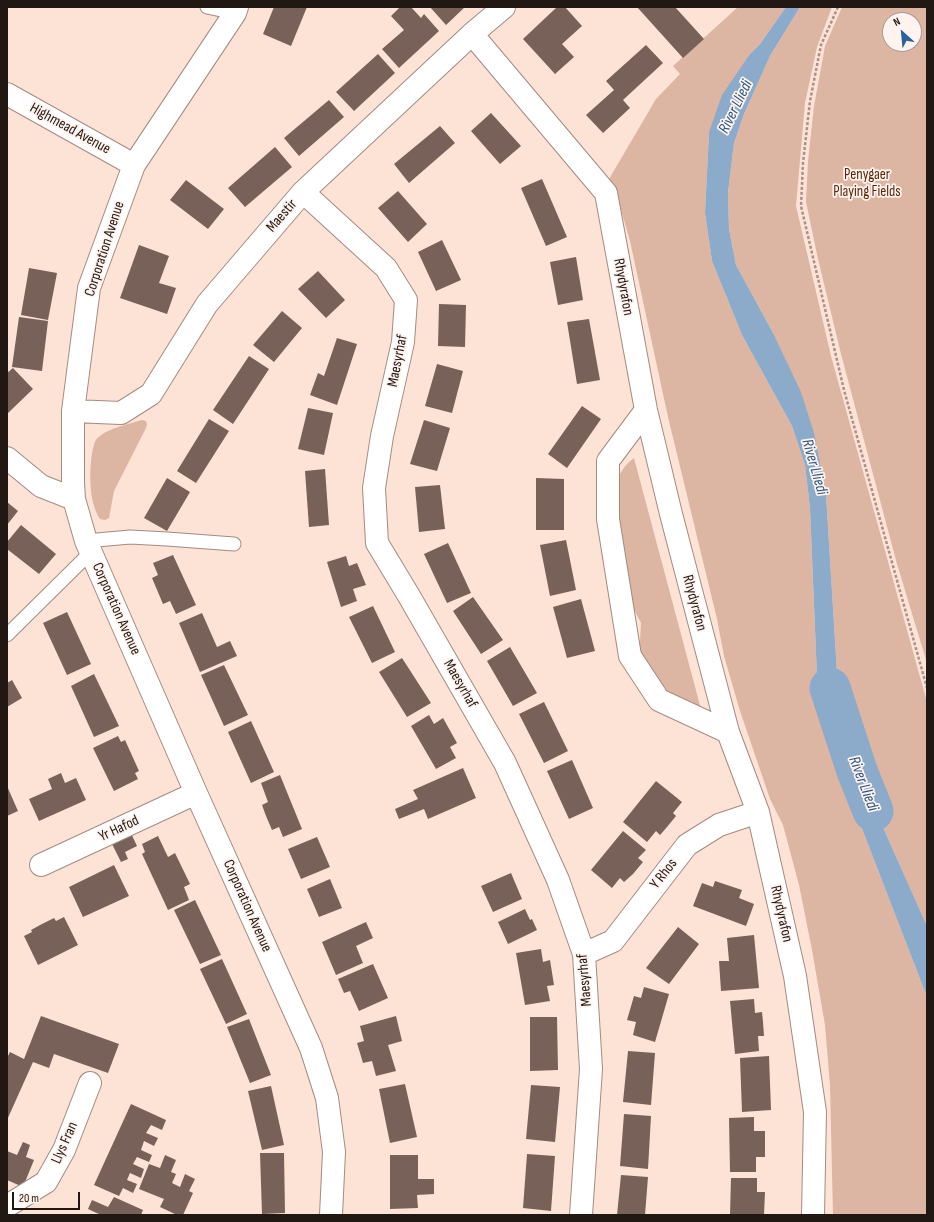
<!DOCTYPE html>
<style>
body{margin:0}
#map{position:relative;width:934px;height:1222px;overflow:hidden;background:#fde2d6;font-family:"Sofia Sans Condensed",sans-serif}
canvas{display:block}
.frame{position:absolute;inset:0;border:8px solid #211814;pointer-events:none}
.north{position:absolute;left:882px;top:12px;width:40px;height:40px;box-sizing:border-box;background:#fef3ee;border:1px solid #a69b97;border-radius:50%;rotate:333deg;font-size:11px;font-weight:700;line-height:16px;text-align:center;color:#211814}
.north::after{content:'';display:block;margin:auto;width:14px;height:18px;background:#27629a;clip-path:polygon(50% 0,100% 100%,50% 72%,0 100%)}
.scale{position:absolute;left:12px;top:1192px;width:68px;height:18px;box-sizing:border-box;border:2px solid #211814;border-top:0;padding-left:5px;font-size:12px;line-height:14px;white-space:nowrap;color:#211814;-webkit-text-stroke:3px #fef3ee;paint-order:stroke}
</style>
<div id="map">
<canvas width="934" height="1222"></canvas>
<div class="frame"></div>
<div class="north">N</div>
<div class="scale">20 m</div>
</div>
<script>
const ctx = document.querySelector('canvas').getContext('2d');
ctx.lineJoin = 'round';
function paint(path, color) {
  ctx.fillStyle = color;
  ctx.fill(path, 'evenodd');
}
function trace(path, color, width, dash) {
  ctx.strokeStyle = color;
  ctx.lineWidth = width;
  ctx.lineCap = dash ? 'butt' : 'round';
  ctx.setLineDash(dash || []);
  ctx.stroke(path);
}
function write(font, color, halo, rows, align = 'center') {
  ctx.font = font + ' "Sofia Sans Condensed",sans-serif';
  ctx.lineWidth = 3.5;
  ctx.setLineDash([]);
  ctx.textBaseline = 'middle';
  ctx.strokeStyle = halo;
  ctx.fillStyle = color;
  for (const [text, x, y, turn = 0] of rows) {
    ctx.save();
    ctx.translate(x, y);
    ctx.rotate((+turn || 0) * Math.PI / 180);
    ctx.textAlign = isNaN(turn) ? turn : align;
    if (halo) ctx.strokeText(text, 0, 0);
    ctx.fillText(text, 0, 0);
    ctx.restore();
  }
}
paint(new Path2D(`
 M738,7H786L760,44L750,54L709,132L705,213L712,261L742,335L792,426L805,465L810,508L818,701L827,738L927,997V1215H833L830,1085L825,1025L812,950L799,885L783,825L770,799L740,711L724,656L717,619L668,417L630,241L618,199L609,179L656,99L680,74L673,66Z
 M800,7H832L817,47L805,103L796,206L831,356L927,702V926L848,749L838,689L826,494L772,331L736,265L729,229L728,193L734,143L744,114L770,56Z
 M842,7H927V663L897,564L841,354L818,259L806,202L808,161L814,106L825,46ZM890,20H914V44H890Z
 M142,420L146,421L147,425L145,430L114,491L109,518L105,520L100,519C88,501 89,468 93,448C94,446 94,442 96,440C104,429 129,424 142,420Z
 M634,458L702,713L676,704L638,654L640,641L641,623L630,602L614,487C619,475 623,466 634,458Z`), '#ddb5a3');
paint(new Path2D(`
 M786,7H800L770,56L744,114L734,143L728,193L729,229L736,265L772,331L801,392L814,433L826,494L838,689L848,749L927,926V997L827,738L818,701L810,508L805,465L792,426L742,335L712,261L705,213L709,132L722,95L750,54L760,44Z`), '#8cabca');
trace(new Path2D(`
 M830,688L857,771L873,811`), '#8cabca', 41);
paint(new Path2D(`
 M274,7H307L291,46L263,34Z
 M400,7H411L421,18L424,14L439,31L399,68L382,49L404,30L391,16Z
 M430,7H465L446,25Z
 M557,7H565L582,26L562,44L574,57L555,74L523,39Z
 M637,7H675L704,39L683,58Z
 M646,45L663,63L623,100L630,108L603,133L586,115L614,90L606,81Z
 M378,54L395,73L354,111L336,92Z
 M329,100L344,117L299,156L284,138Z
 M491,113L521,146L500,164L471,131Z
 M440,126L455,143L409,183L394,164Z
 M275,147L292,167L245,207L228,188Z
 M542,179L567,237L546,246L521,188Z
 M186,180L224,209L208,229L170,200Z
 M398,191L427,224L408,242L378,208Z
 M442,240L461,280L436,291L418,252Z
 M139,245L169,256L159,283L176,288L167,314L120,298Z
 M576,257L583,300L558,305L550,262Z
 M29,268L57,273L48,320L21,315Z
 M318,271L345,300L326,318L298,289Z
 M439,304L466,305L465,347L438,346Z
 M282,311L302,328L274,362L253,345Z
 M19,317L48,321L42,371L12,367Z
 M589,319L600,380L577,384L567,322Z
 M337,338L357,344L337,405L310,395L318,373L324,376Z
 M249,356L269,369L233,424L213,410Z
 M437,364L463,371L452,413L425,406Z
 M13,368L33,389L7,414V373Z
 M582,406L601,419L567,468L548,454Z
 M308,408L333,413L324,455L298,449Z
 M209,419L229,431L196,483L177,471Z
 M424,420L450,428L437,471L410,464Z
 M325,469L329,525L309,527L305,471Z
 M167,478L190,492L167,531L144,518Z
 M536,478L564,479V530H536Z
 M440,485L445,529L419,532L415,487Z
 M7,502L18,511L7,525Z
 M21,525L56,554L39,574L7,549V542Z
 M566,540L576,590L550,596L540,545Z
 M448,543L471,593L447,603L424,554Z
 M173,555L196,605L176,614L170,601L163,604L152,578L158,575L153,563Z
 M346,556L349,566L357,563L366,585L353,589L357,601L341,607L327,562Z
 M473,597L503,640L481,654L453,611Z
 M581,599L595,651L567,658L553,607Z
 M373,606L395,652L372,663L349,617Z
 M67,612L91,664L67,675L43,623Z
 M202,613L217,647L230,641L237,656L200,672L179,623Z
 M510,647L537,693L513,706L487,661Z
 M402,658L431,703L407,717L379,672Z
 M224,665L248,715L224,726L201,675Z
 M94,674L119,726L94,737L71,686Z
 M12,680L22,698L7,707V683Z
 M544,702L568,751L544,763L519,714Z
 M429,715L434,724L443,718L457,743L450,747L456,758L436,769L411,726Z
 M251,721L274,772L251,783L228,732Z
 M118,736L121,742L125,740L139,771L135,773L138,779L114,791L93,748Z
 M572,760L593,808L569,819L547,771Z
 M463,768L476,798L428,819L424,809L399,819L395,809L418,799L413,790Z
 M61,773L65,783L76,778L86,800L39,821L29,799L52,789L48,779Z
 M280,775L302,829L283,837L279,827L272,830L266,816L262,805L268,802L261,783Z
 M656,781L682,802L673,813L676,816L667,827L660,835L656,831L647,842L623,822Z
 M7,786L18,811L7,816Z
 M129,829L137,846L125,852L128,859L121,862L109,838Z
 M623,831L646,850L638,858L643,862L633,874L624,882L620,878L612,888L591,870Z
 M158,836L168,857L175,853L190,884L184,887L189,900L168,910L142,854L145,852L142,844Z
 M317,837L330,867L301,879L288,849Z
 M114,865L129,896L83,917L69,887Z
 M511,873L522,899L493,912L481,886Z
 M330,879L342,908L319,917L307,889Z
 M715,881L742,890L739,898L754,904L746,926L693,906L702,883L713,887Z
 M195,900L221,955L200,964L174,910Z
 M525,909L530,920L532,919L537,930L508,944L498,922Z
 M64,917L78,945L38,965L24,936L32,932L31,930L42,924L54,918L56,921Z
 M366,922L373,938L356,946L363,963L336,975L322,942Z
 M678,927L699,944L669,984L646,968Z
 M754,935L759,988L721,991L719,961H729L727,938Z
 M541,949L543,962L550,960L554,985L547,986L550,1001L525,1005L516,953Z
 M222,959L247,1014L226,1024L200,969Z
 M373,964L388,998L359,1011L350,991L344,993L338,979Z
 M644,987L669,994L655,1042L633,1035L636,1022L627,1020L634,996L641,998Z
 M754,999L755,1013L762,1012L763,1022L764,1036H758L759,1051L735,1054L730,1001Z
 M41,1016L119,1044L108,1073L54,1054L49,1068L33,1062L7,1120V1058L10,1052L24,1059Z
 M396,1016L402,1041L388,1045L396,1071L376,1076L372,1061L363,1063L357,1043L364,1041L360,1026Z
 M530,1017H557L558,1070L530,1071Z
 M249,1019L271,1075L250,1083L227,1027Z
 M628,1051L655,1053L651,1105L623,1102Z
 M769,1056L771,1110L742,1112L740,1058Z
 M405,1084L417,1137L390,1143L379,1089Z
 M531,1085L560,1087L555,1142L526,1139Z
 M271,1086L284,1145L262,1150L248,1091Z
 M131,1104L166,1120L162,1130L151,1125L146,1133L158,1138L154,1146L144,1141L141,1150L152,1155L149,1162L137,1157L133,1164L144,1169L141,1178L130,1173L127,1180L137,1184L133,1193L123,1188L119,1196L94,1185Z
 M624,1114L651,1116L648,1169L620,1166Z
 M754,1117V1131H765V1157H756V1172H730L729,1118Z
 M23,1142L30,1145L26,1157L34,1160L23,1187L7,1180V1151L17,1155Z
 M260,1153H284L285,1213L262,1214Z
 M527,1154L555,1156L551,1211L523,1208Z
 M165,1155L176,1160L171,1172L176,1174L172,1183L180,1187L185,1174L195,1179L189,1191L193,1193L183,1215H177L160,1207L164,1199L139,1189L149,1164L160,1168Z
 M390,1155H418V1179H434V1194L417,1195L418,1208L390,1209Z
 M621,1175L648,1177L645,1215H617Z
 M731,1178H757V1192H765L764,1215H730Z
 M114,1197L143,1210L141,1215H101L88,1209L92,1200L108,1207Z`), '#786158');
const lane = new Path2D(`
 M207,7L235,13
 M86,541L130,537L167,539L234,544
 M7,635L91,552`);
const street = new Path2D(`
 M237,7L235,13L134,165L89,288L73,411V483L74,499L86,541L196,793L311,1048L327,1098L334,1152L331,1215
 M472,34L606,193L646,410L671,514L728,732L758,812L795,976L815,1112L813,1215
 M7,94L134,165
 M303,192L386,268L406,300L403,342L382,436L374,488L377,543L409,596L505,763L558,880L584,954L591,1069L581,1215
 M646,410L608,461V519L630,656L659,700L728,732
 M73,411L121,413L151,394L207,304L303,192L472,34L504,7
 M7,458L41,486L74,499
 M41,865L196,793
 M584,954L613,941L687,845L719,825L758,812
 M7,1206L46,1182L64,1150L90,1083`);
trace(lane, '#a38b80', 15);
trace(street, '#a38b80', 24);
trace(new Path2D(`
 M838,7L821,45L810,101L803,163L801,206L844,390L927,688`), '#a6928a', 2.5, [3, 2]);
trace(lane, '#fff', 13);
trace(street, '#fff', 22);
write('15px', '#211814', '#fef3ee', [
 ["Highmead Avenue",70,129,29],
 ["Maestir",282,216,-49],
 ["Corporation Avenue",105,249,-72],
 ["Rhydyrafon",623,287,80],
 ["Maesyrhaf",398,361,-79],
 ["Rhydyrafon",694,603,75],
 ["Corporation Avenue",116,609,66],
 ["Maesyrhaf",460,684,60],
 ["Yr Hafod",119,829,-25],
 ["Y Rhos",664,874,-52],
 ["Corporation Avenue",247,906,66],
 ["Rhydyrafon",781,914,77],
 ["Maesyrhaf",585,980,-95],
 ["Llys Fran",65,1143,-66]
]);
write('15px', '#5b260a', '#fef3ee', [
 ["Penygaer",867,175],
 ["Playing Fields",867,192]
]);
write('italic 16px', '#2a5782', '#fef3ee', [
 ["River Lliedi",736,107,-64],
 ["River Lliedi",814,467,74],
 ["River Lliedi",863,784,69]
]);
</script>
